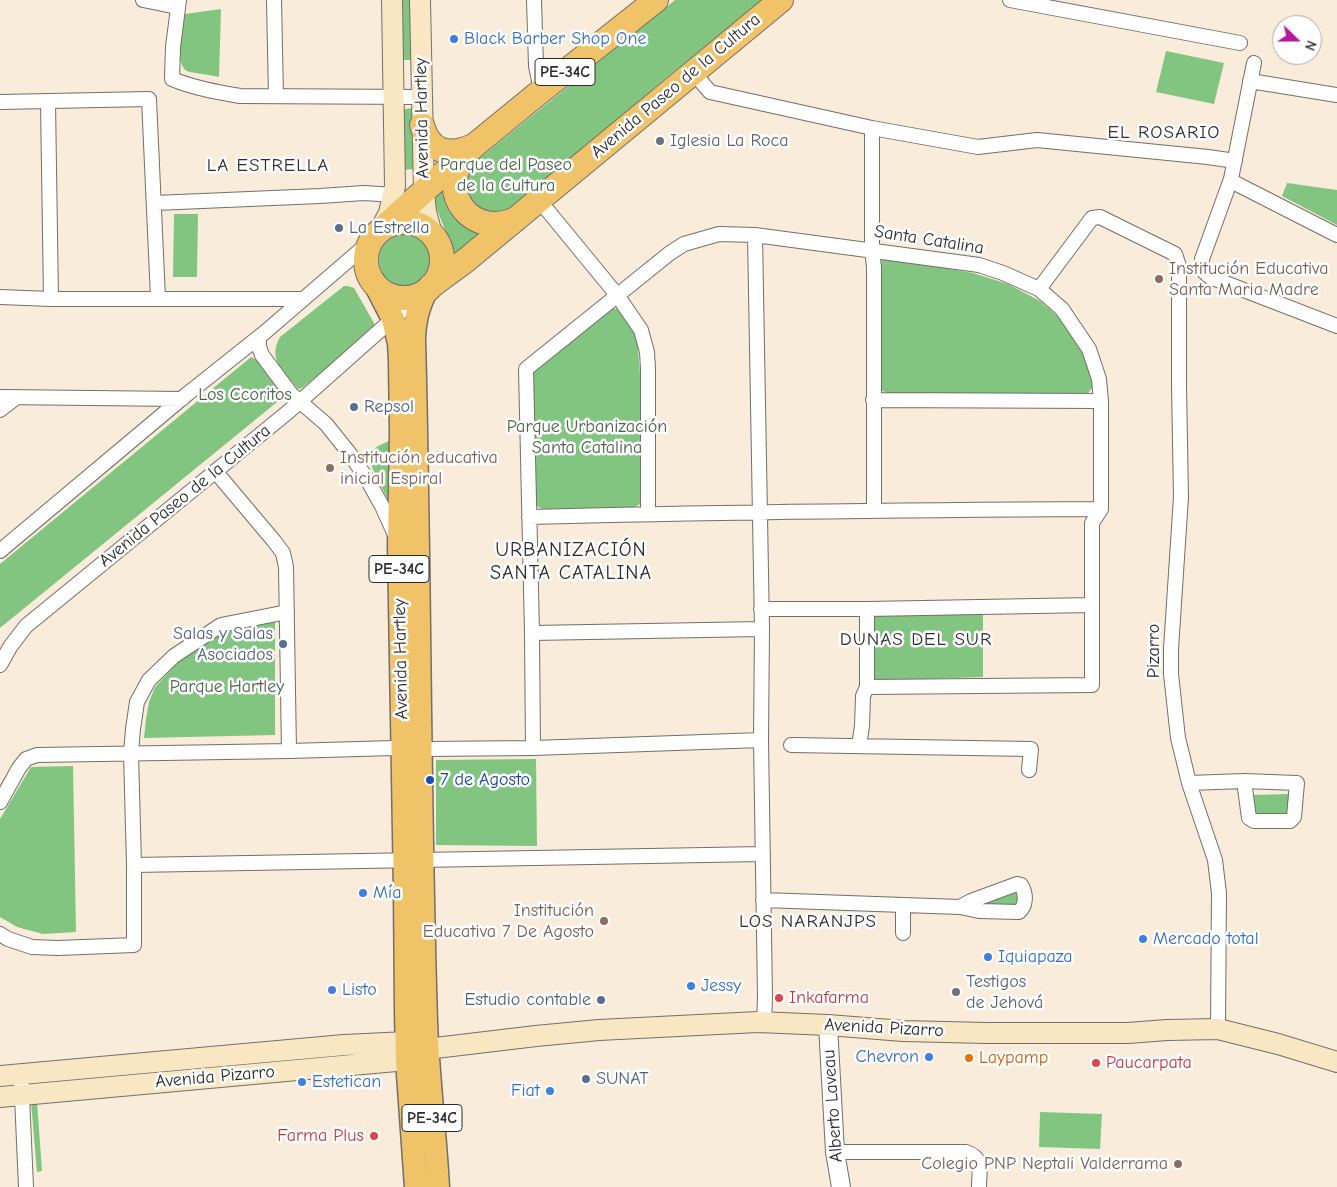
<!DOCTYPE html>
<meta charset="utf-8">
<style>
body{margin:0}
#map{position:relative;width:1337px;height:1187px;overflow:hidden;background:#f9ecdb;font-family:"Comic Neue",sans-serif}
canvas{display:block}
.north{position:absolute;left:1272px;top:15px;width:50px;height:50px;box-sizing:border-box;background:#fff;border:1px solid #aaa;border-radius:50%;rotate:112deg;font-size:14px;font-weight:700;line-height:20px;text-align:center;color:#2b2b2b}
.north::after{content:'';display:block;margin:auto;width:18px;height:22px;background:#b5179e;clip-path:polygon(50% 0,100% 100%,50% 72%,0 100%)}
</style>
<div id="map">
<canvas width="1337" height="1187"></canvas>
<div class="north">N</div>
</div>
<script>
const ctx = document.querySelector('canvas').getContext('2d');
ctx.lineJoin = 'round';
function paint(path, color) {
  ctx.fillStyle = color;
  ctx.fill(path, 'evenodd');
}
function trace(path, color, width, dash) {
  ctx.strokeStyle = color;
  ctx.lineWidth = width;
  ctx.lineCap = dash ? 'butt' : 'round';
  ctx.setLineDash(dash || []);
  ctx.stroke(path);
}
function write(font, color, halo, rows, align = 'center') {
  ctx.font = font + ' "Comic Neue",sans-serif';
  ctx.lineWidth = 5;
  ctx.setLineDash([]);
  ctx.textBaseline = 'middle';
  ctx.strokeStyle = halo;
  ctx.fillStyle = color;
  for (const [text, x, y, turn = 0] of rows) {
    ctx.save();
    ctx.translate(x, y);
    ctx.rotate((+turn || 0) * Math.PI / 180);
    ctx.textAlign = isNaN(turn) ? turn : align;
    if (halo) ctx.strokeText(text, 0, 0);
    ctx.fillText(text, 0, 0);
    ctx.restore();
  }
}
paint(new Path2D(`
 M399,0H414L415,60H400Z
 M675,0H763L667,77L513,209L498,216L482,212L470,203L464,188L467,171L475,162Z
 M221,9L219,77C212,75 192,73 187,71C174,65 183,27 185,14Z
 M1166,51L1224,63L1214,104L1156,92Z
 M414,108L416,169L402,170V113L405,109Z
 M1287,183L1337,190V225L1282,196Z
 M446,186L485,231L455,255L434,202L433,197Z
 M174,214H198L197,277H173Z
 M379 260a26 26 0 1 1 52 0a26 26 0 1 1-52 0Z
 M885,258L973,273L1008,284L1040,301L1063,321L1086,356L1094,379L1093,387L1088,393H887L880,390L879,269L881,262Z
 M344,286H348L354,288L374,323V329L302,388L298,389C284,372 267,360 280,337Z
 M619,308L625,316L637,339L640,374L641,499L640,504L635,507L543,509L538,507L535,502L532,377L535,367L612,309Z
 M251,357L259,361L281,390L282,398L0,628V564Z
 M391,440L392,500H388L366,455L378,446Z
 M983,614V677L874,681V615Z
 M275,621V735L144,738L146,719L149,702L155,687L180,660L216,636L242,625Z
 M536,759L537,846L436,845V760Z
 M73,766L76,932L43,934L17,927L0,917V819L31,767Z
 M1291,794L1289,815H1256L1253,813L1250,795Z
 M1019,888L1018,906L982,907L979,902Z
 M37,1101L42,1171L37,1172L31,1102Z
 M1040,1112L1102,1114L1100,1149L1039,1147Z`), '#81c580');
const minor = new Path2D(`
 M143,0L177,7
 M179,0L173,47L172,79C194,88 217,92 240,96L421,97
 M274,0L276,96
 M534,0L536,66L541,91
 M1010,0L1240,43
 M1254,63L1231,179L1202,259C1201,270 1202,271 1210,277L1337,326
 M693,72L710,92L872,128L978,147L1037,140L1208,157L1235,161
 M1250,81L1337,95
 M0,102L149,99L158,298
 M48,102L51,299
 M872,128V250L874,267V510
 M1231,181L1337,235
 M539,200L617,295L641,330L647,352L648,369V514
 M155,203L320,196L364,193L394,195
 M755,235L762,629L761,740L765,997L764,1023
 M1039,289L1092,218L1100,217L1175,254L1179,266V385L1181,497L1171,649V674L1178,738L1183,758L1189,783L1215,860L1219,893L1218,1029
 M0,297L51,299H303
 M259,337V347L262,355L291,394L326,424L350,454L367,479L382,506L396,537
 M0,397L182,399
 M873,400L1101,401
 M0,410L17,397
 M215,471L274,541L283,553L286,567L289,751
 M529,517C720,512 910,510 1101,509
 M0,551L186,395L264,333L372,240
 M761,609H867L1092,605
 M532,633L762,629
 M0,665L10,647L26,626L288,412L422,293
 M791,745L1031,749L1029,770
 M859,746L862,726L863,696L867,687V609
 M533,748L532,633L526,369L670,253L684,244L719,234L755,235L979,265L1003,273L1039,289L1062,309L1089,349L1099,379L1101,401V509L1092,523V685L867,687
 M1189,783L1244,781L1297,783L1294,817L1290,821H1254L1249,818L1244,781
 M0,802L19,768L26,759L37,755L289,751L394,748L428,749L533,748L761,740
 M134,865C344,862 553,857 763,854
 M763,900L960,907L979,911L1019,912C1027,905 1026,893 1021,885L1017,884L971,901L960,907
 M903,933V906
 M0,934L8,939L32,947L58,948L134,945V865L131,753L133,729L137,702L149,680L174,656L221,625L287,612
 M21,1074L26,1187
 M835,1152H966C984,1158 979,1171 979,1187`);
const tertiary = new Path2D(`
 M828,1025L835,1152L841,1187`);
const secondary = new Path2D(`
 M420,0L424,192L426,212L432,234
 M380,230L389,213L395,186L392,0
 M0,1076L344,1045L407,1042L427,1049L536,1036L599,1030L758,1022L828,1025L903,1031L987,1033H1128L1167,1030L1218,1029L1278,1044L1337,1062
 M0,1097L407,1060L422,1052`);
const primary = new Path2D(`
 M374,282L393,319L399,343L400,361L401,433L399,545L405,891L406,1010L407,1060L416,1187
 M427,289C418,307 415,319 414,338C420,566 419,794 426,1021C428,1077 435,1132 438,1187`);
const trunk = new Path2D(`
 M422,125C429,152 449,157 473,146
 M465,156C436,194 473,239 516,219
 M366 260a38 38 0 1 1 76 0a38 38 0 1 1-76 0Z
 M383,228L475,145L541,91L656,0
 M431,286L465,261L781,0`);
trace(minor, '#736f69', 16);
trace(tertiary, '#736f69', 20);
trace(secondary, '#736f69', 22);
trace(primary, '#736f69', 25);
trace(trunk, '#736f69', 26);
trace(minor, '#fff', 14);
trace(tertiary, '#fff', 18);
trace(secondary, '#f9e7c3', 20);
trace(primary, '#f1c369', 22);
trace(trunk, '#f1c369', 24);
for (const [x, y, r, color] of [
 [454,39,5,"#3f7fe0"],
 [660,141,5,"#6b7280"],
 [339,228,5,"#5c6f8a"],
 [1159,279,5,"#8d6e63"],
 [354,407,5,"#5c6f8a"],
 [330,468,5,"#8d6e63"],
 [283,644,5,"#5c6f8a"],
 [430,780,5,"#1a4fb4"],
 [363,893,5,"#3f7fe0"],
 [604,921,5,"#8d6e63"],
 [1143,939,5,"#3f7fe0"],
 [988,957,5,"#3f7fe0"],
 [691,986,5,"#3f7fe0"],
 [332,990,5,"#3f7fe0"],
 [956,992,5,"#6b7280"],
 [779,998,5,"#e0444e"],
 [601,1000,5,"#5c6f8a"],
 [929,1057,5,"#3f7fe0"],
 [969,1058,5,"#e8710a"],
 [1096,1063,5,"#e0444e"],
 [586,1079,5,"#5c6f8a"],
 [302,1082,5,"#3f7fe0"],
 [550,1091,5,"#3f7fe0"],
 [374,1136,5,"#e0444e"],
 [1178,1164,5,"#8d6e63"]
]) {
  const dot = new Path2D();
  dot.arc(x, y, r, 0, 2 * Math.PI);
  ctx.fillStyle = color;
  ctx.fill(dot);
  trace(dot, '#fff', 2);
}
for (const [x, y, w] of [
 [565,72,60],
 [399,569,60],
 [432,1118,60]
]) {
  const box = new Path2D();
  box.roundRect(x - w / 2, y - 13.5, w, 27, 4);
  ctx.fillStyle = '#fff';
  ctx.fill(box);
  trace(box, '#2b2b2b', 1);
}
write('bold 16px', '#2b2b2b', null, [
 ["PE-34C",565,72],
 ["PE-34C",399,569],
 ["PE-34C",432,1118]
]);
write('18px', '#366cbe', '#fff', [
 ["Black Barber Shop One",464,39],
 ["Mía",373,893],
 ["Mercado total",1153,939],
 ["Iquiapaza",998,957],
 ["Jessy",701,986],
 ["Listo",342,990],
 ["Chevron",919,1057,"right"],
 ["Estetican",312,1082],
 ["Fiat",540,1091,"right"]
], 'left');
write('18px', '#2b2b2b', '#fff', [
 ["Avenida Paseo de la Cultura",676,86,-40],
 ["Avenida Hartley",422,118,-91],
 ["Santa Catalina",929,240,9],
 ["Avenida Paseo de la Cultura",185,496,-39],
 ["Pizarro",1154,651,-90],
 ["Avenida Hartley",401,659,-91],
 ["Avenida Pizarro",884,1028,3],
 ["Avenida Pizarro",215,1077,-5],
 ["Alberto Laveau",833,1106,-94]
]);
write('18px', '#5b616d', '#fff', [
 ["Iglesia La Roca",670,141],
 ["Testigos",966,982],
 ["de Jehová",966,1003]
], 'left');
write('18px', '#496149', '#fff', [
 ["Parque del Paseo",506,165],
 ["de la Cultura",506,186],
 ["Los Ccoritos",245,395],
 ["Parque Urbanización",587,427],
 ["Santa Catalina",587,448],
 ["Parque Hartley",227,687]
]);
write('18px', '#4e5e75', '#fff', [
 ["La Estrella",349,228],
 ["Repsol",364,407],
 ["Salas y Salas",273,634,"right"],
 ["Asociados",273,655,"right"],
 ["Estudio contable",591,1000,"right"],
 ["SUNAT",596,1079]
], 'left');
write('18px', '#785e54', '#fff', [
 ["Institución Educativa",1169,269],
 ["Santa Maria Madre",1169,290],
 ["Institución educativa",340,458],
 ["inicial Espiral",340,479],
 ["Institución",594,911,"right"],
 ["Educativa 7 De Agosto",594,932,"right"],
 ["Colegio PNP Neptali Valderrama",1168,1164,"right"]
], 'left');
write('18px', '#164399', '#fff', [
 ["7 de Agosto",440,780]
], 'left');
write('18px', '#be3a42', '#fff', [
 ["Inkafarma",789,998],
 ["Paucarpata",1106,1063],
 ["Farma Plus",364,1136,"right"]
], 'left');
write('18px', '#c56008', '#fff', [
 ["Laypamp",979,1058]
], 'left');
ctx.letterSpacing = '1px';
write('19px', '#2b2b2b', '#fff', [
 ["EL ROSARIO",1164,133],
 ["LA ESTRELLA",268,166],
 ["DUNAS DEL SUR",916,640],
 ["LOS NARANJPS",808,922]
]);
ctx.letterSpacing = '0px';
ctx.letterSpacing = '1px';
write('20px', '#2b2b2b', '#fff', [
 ["URBANIZACIÓN",571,550],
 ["SANTA CATALINA",571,573]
]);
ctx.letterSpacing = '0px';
</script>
